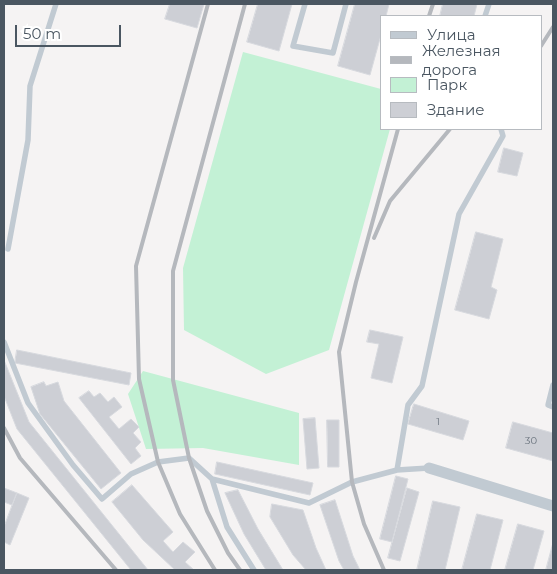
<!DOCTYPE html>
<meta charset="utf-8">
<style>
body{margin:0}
#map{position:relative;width:557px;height:574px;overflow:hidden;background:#f5f3f3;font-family:Montserrat,sans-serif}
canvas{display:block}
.frame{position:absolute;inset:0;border:5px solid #4a5661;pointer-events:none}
.legend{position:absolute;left:380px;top:15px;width:162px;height:115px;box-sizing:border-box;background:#fff;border:1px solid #b7bbc0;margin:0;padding:6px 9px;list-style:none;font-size:15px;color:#4a5661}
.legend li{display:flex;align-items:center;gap:10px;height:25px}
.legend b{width:25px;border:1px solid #b7bbc0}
.scale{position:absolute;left:15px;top:25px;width:106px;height:22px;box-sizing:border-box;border:2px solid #4a5661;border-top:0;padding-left:6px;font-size:15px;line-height:18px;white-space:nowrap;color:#4a5661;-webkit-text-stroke:4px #fff;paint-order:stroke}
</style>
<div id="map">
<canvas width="557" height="574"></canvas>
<div class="frame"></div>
<ul class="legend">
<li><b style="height:6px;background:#c1cad2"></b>Улица</li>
<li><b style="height:6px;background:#b5b8bd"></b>Железная дорога</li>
<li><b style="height:14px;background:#c3f1d5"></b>Парк</li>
<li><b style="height:14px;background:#cdcfd5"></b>Здание</li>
</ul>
<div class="scale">50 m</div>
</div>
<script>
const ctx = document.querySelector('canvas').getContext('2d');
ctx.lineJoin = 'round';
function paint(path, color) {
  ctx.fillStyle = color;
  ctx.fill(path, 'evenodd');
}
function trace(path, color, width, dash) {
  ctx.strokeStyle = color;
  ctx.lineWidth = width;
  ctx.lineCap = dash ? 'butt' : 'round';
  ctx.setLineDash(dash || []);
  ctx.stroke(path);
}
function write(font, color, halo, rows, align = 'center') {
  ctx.font = font + ' Montserrat,sans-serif';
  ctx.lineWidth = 4.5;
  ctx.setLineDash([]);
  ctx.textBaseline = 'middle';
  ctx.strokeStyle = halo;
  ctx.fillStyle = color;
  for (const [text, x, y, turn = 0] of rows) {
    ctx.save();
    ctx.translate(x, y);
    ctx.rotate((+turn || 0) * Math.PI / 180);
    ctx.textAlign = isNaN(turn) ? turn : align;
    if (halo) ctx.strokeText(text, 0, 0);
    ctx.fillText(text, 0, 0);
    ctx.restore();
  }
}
paint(new Path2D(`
 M243,52L381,89V129H390L329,350L266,374L184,330L183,268Z
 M143,371L299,413V465L203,448L146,449L128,394Z`), '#c3f1d5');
const building = new Path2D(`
 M170,4H204L197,28L165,19Z
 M258,4H292L279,51L247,42Z
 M355,4H389L386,16H381V35L370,75L338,66Z
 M443,4H477L474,16H440Z
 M504,148L523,153L517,176L498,172Z
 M476,232L503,239L491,287L497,290L489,319L455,310Z
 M370,330L403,337L392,383L371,378L379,344L367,342Z
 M17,350L131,373L129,385L15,363Z
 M4,360L29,422L148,570H131L17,429L4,396Z
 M44,382L46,386L58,382L64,401L121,473L101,489L40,414L31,387Z
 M89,391L94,397L100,393L108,402L114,397L122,407L109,417L119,429L131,419L139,427L133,433L141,442L135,448L141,456L131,464L79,398Z
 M414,404L469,421L463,440L408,424Z
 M315,418L319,468L307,469L303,419Z
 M327,420H339V467H328Z
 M513,422L553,433V461L506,448Z
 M217,462L313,483L310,495L215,474Z
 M396,476L408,479L392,542L380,539Z
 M132,485L173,532L163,541L173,552L183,542L195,552L185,562L194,570H175L143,540L112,502Z
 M4,488L17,493L12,505L4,502Z
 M407,488L419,492L400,561L388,558Z
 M238,490L258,529L283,570H266L244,534L225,493Z
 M17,493L29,498L10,545L4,542V527Z
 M335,500L353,556L360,570H344L339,561L320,505Z
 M433,501L460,507L445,570H417Z
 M272,504L303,510L316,548L326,570H306L293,555L270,517Z
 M477,514L503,520L490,570H462Z
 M518,524L544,531L533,570H505Z
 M553,543V570H546Z`);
paint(building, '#cdcfd5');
trace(building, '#d7d9de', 1);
trace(new Path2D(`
 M305,4L293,46L333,53L346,4
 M485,16L489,4
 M8,249L28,140L30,86L56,4
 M4,342L28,403L73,465L102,499L131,474L158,462L189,458L212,479L309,503L352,482L397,470L429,468
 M553,385L548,405L553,407
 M397,470L408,405L422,386L459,214L503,136L501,129
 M212,479L227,527L254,570`), '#c1cad2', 5.5);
trace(new Path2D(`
 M429,468L553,506`), '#c1cad2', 11);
trace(new Path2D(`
 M208,4L136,266L139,379L158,462L180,514L215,570
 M429,16L433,4
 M541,46L553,27
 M374,238L390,201L450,129
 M4,428L20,458L116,570
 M240,570L228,553L207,511L189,458L173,380V271L245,4
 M384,570L364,524L352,482L339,352L356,282L398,129`), '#b5b8bd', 4);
write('10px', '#6b747e', null, [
 ["1",438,422],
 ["30",531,441]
]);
</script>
